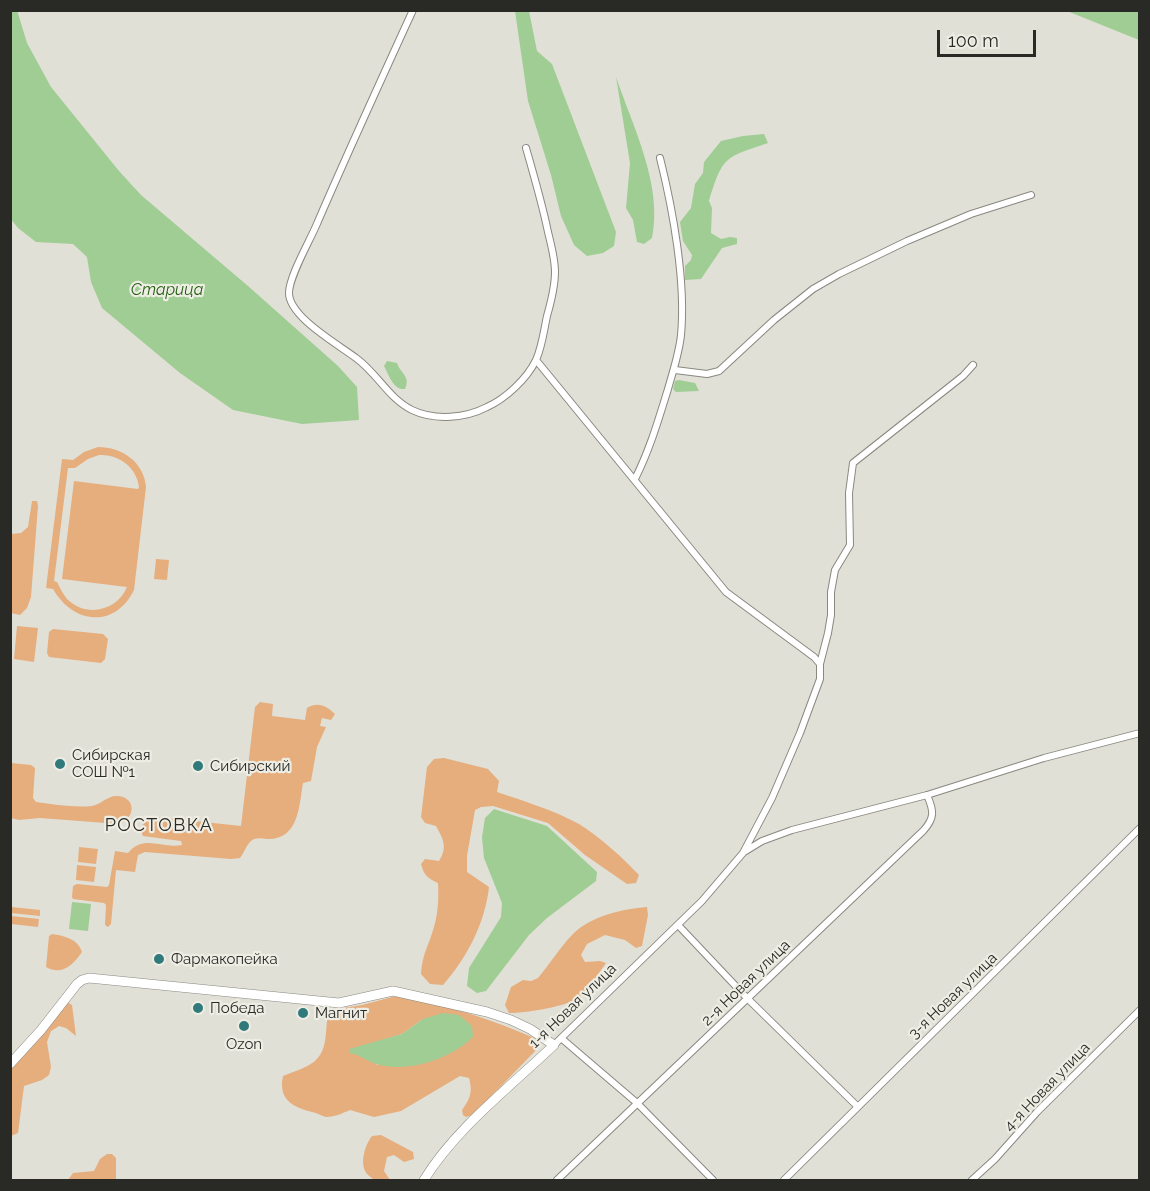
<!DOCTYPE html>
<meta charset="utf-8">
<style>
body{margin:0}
#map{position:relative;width:1150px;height:1191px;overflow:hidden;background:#e1e0d7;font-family:Raleway,sans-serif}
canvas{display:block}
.frame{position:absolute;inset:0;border:12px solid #292926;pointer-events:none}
.scale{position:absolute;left:937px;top:30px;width:99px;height:27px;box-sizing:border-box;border:3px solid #292926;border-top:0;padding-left:8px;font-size:18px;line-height:21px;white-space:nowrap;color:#292926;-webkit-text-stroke:4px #eeede4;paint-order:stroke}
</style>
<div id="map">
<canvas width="1150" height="1191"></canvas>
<div class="frame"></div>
<div class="scale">100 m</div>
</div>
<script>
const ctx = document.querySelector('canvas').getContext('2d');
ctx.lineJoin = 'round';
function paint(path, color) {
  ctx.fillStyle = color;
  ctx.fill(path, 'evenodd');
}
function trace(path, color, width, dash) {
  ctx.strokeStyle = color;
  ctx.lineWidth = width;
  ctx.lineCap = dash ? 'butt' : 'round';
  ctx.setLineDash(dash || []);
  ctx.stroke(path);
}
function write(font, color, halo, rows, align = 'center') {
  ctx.font = font + ' Raleway,sans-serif';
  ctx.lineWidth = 4.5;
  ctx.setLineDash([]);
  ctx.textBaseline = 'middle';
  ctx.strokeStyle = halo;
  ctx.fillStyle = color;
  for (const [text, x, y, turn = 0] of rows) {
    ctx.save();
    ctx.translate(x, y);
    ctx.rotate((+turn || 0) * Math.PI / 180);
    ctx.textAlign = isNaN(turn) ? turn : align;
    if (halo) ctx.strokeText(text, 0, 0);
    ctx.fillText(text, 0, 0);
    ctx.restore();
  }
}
paint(new Path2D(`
 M98,447C122,447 144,462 146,487L134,590C115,629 73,624 53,589L46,588L62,459L73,460L84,452ZM99,455C118,454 137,467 139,487L138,489L74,481L62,579L127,587C117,611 86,618 67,599C63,594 60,588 57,582L54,581L68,468H75L88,459Z
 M32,501H37L38,506L31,597L27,608L20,615L11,613V534L21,533L28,527Z
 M156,559L169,560L167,580L154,579Z
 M17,626L38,628L34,662L14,659Z
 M53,629L103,634L108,639L105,659L101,663L49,657L47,653L49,632Z
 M260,702L273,704L272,716L305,720L307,708C318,701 327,706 335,714L331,720L322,718L320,726L326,727L317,747L311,781L303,783C299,806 299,840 267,839C261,838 254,837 250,842C246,846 244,853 240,858L231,859L145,852L138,855L135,872L116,870L111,924L108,927L105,925L106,905L104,903L73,899L72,897L73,886L77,884L107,887L109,885L115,851L128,853C144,834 161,849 182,845L181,841L143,836L140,829L148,816L241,826L255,707Z
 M444,758L488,769L499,781L497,792C524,801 553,810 579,824C599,836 623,858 639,875L636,883L627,884L585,855L548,823L493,806L481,807L475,810L467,856V872L489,887C485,923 467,958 443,985L430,984L421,974C422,954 429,945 434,927C438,914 439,897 438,883C427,878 424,875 421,864L425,859L439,861C448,847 443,839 436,826L425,823L421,817L427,767L434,759Z
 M11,763L31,765L35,768L33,798L36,802C54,804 73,808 92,806C102,804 108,795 118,796C137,798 135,819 119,824L40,818L19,820L11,818Z
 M79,847L98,849L96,864L78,862Z
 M77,865L96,867L94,882L76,880Z
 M11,907L40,910V916L11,913Z
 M647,907L648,915L642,946L636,948L625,940L605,935L587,944L581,955L585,962L600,961L606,963C597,975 588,993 575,1000C562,1007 525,1013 509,1013L505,1005L511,987L523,980L531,981L538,978C550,964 560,947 573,934C591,916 622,909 647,907Z
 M11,916L39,919L38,927L11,924Z
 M52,934C65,936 78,939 82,952C73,965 62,976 46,967L49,936Z
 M396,996C448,1005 491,1019 539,1040L541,1045L473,1115L466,1117L463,1115L462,1110C470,1099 473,1092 469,1078L460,1076L401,1111L374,1117L350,1110C343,1113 335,1117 326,1117C322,1116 317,1113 312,1112C292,1107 278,1099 283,1076C308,1066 324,1064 326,1033C327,1025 326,1017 331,1010L362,1005ZM423,1019L378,1065L349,1050L402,1034Z
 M67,1002L72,1005L76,1036L66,1028L59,1026L51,1031L47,1042L51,1067L49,1075L42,1080L24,1086L18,1133L11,1136L10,1070Z
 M381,1135L413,1152L414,1159L404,1162L394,1155L387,1157L384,1171L390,1180H374C372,1178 369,1176 367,1174C359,1164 365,1145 372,1136Z
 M107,1154H112L116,1158V1180H68L73,1173L94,1171L100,1159Z`), '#e6ad7d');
paint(new Path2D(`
 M17,10L27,43L51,87L119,171L141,195L248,286L338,366L357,387L359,420L302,424L233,410L180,373L102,308L91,282L87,257L73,244L36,242L18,228L10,218V11Z
 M515,11H529L537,51L552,64L616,232L614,246L603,253L587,256L574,245L561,216L551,175L528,101Z
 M1067,11H1139V40Z
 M616,77C633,127 663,185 652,238L644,244L637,242L633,220L626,208L630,163Z
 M764,134L768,143C724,158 723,156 709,201L712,208L711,233L721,239L730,237L737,238V244L722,248L701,279L685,280V266L691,260L692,255L683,241L680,222L691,208L695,184L703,173L704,162L721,141L743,136Z
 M387,361L397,363C400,373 411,376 405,389C393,390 389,375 384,366Z
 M679,380L695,383L699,391L676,392L673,389L675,381Z
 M494,809L547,826L597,872L596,881L547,918L529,935L486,991L477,993L467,986L469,968L501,917L502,903L484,858L482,837L485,818Z
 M72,902L91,904L88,931L69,929Z
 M443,1013L459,1015L472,1026L473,1037C450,1059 411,1072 380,1065C369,1063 360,1054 349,1053V1049L402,1034L423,1019Z`), '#9fcd94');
const street = new Path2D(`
 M413,10C380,82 347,154 316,226C309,242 289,277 289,293C289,317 339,345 356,358C377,373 389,399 412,410C435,421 466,418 487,407C505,399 527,379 536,360C542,347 544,330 547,316C551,302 555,287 555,272C555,259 551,244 548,232C542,203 534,176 526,148
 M536,360L726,592L814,657L820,664V679L800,733L772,798L743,853L702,901L554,1045
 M675,370L707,374L719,371L774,320L813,289L839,274L907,241L971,214L1031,195
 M635,479C650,449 658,421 668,389C673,371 679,354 681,335C686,282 673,210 660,158
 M820,664L828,633L831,615V592L835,570L850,545L849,493L853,463L963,376L973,365
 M744,852L762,841L792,830L927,795L1044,758L1140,733
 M678,925L747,998L857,1106
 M561,1038L637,1103L713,1180
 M557,1180C679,1065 800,947 923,831C935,818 934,811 927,795
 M784,1180L1140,828
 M972,1180L995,1159L1037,1112L1140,1010`);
const secondary = new Path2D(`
 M10,1064L41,1030L77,984L82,980L89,978L339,1003L393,991L487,1012L511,1020L530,1029L554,1045C511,1086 455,1129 424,1180`);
trace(street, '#898880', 8);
trace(secondary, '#898880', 10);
trace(street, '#fff', 6);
trace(secondary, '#fff', 9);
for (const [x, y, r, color] of [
 [60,764,6,"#307a7c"],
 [198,766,6,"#307a7c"],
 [159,959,6,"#307a7c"],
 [198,1008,6,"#307a7c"],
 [303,1013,6,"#307a7c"],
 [244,1026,6,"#307a7c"]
]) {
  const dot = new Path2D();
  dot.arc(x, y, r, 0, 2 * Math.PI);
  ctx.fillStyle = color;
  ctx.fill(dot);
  trace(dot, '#eeede4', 2);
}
write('15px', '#292926', '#eeede4', [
 ["Сибирская",72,755],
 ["СОШ №1",72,772],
 ["Сибирский",210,766],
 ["Фармакопейка",171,959],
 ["Победа",210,1008],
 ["Магнит",315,1013],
 ["Ozon",244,1044,"center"]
], 'left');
write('15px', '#292926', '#eeede4', [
 ["2-я Новая улица",746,983,-44],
 ["3-я Новая улица",953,996,-44],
 ["1-я Новая улица",573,1006,-44],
 ["4-я Новая улица",1047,1087,-46]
]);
write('italic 16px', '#235e10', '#eeede4', [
 ["Старица",167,290]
]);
ctx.letterSpacing = '1.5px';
write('18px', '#2a2a23', '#eeede4', [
 ["РОСТОВКА",159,826]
]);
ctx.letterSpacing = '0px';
</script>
